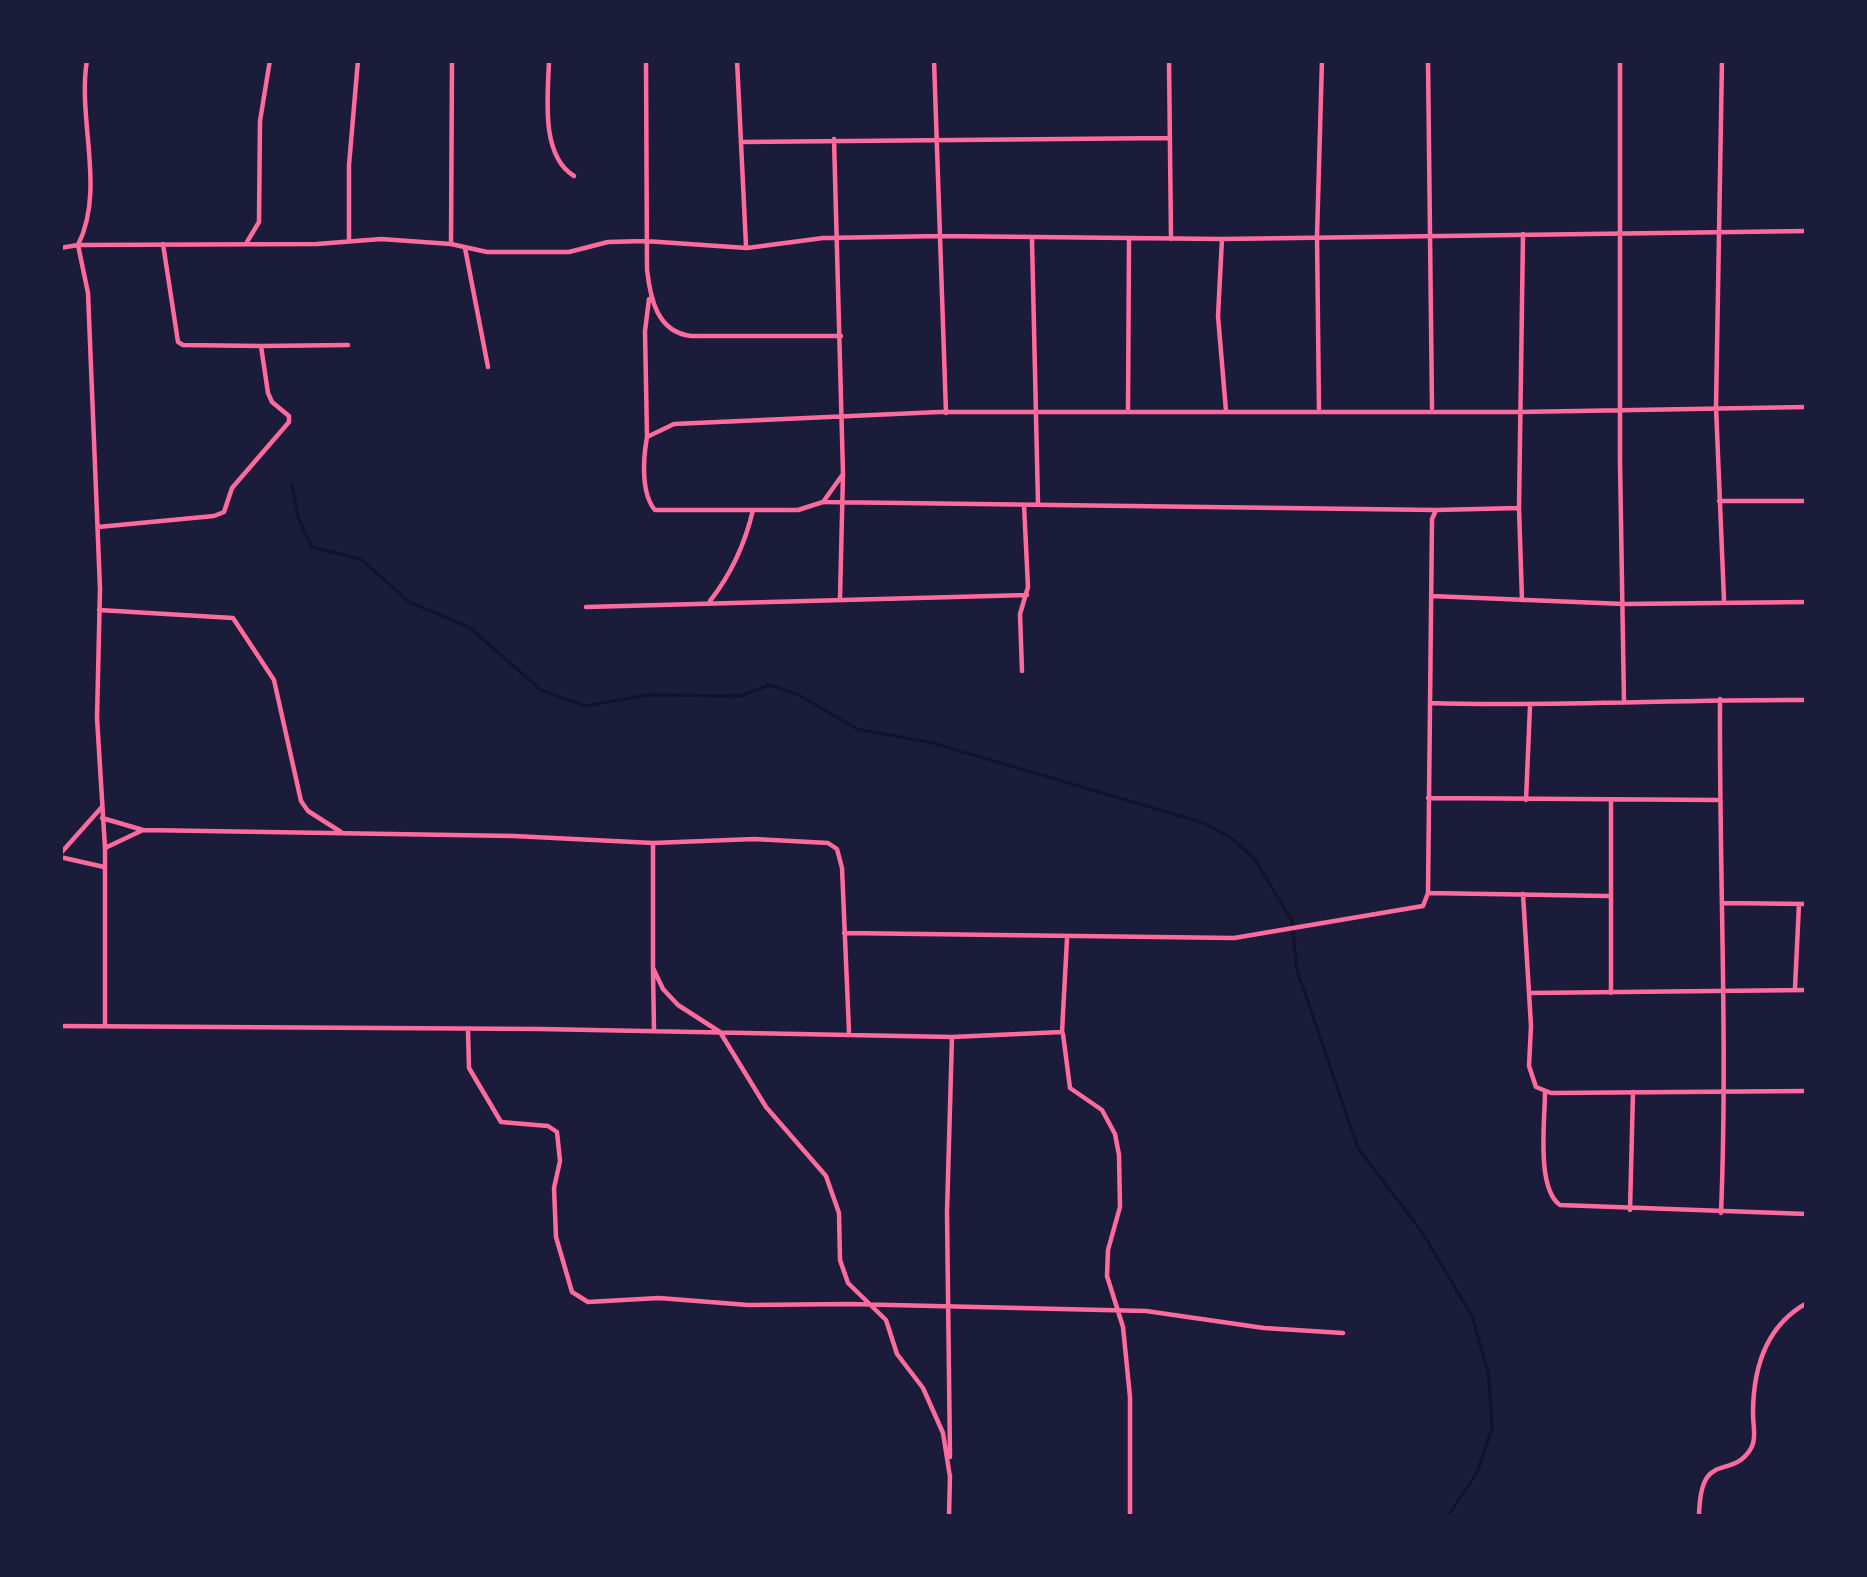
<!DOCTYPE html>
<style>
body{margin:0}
#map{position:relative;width:1867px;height:1577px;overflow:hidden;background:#1b1b3a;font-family:Cabin,sans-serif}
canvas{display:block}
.frame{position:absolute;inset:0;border:63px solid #1b1b3a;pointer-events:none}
</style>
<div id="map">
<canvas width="1867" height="1577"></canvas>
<div class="frame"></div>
</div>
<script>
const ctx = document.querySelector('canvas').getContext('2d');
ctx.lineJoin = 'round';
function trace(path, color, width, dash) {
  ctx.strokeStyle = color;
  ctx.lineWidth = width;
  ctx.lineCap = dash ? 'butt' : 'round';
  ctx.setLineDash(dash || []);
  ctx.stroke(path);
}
trace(new Path2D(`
 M292,486L299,520L312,547L361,559L409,602L469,627L541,690L585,706L647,695L741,696L769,685L797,694L857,729L933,743L1204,823L1231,838L1254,858L1292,921L1297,970L1358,1148L1422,1232L1472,1316L1489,1376L1492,1428L1477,1473L1447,1517`), '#12122b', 3);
trace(new Path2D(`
 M549,60C548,96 540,155 574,176
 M646,60L647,269C650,298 657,332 691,336H841
 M737,60L746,246
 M934,60L946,413
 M1169,60L1171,239
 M1428,60L1432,408
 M1620,60V462L1624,702
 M1722,60L1716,407L1724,600
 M834,139L843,474L840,598
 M742,142L1170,138
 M1222,239L1218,316L1226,411
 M1032,240L1038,504
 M349,241V165L358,60
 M247,242L259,222L260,121L270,60
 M451,244L452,60
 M60,248L78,245C106,189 77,120 87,60
 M465,248L488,367
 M261,346L348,345
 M1128,411L1129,239
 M1319,411L1317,236L1322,60
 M647,437L645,331L649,299
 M843,474L823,502L798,510H655C641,494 643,459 647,437L674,424L939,412H1519L1807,407
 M1719,501H1807
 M824,502L1436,510
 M98,527L214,516L224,512L232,488L289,422V416L272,402L268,393L261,346L183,345L178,342L163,244
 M1431,596L1624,604L1807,602
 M1522,600L1519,508L1523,234
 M710,601C732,573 745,544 753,510
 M586,607L1027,595
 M99,610L233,618L274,680L301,801L308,811L341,832
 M1022,671L1020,614L1028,587L1024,505
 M1720,699C1719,871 1728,1041 1721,1213
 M1430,703C1556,707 1681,699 1807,700
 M1428,798L1719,800
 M1526,800L1530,706
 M1611,801V993
 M102,818L143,830
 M653,843V968L663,989L678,1005L720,1032L766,1107L826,1176L839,1213L840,1260L848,1283L886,1320L897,1354L923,1388L943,1433L950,1477
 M105,848L143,830L514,836L653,843L754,839L828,843L837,849L842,868L849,1032
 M60,854L101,808
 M60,857L104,867
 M1428,893L1608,896
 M1523,894L1531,1026L1529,1066L1536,1087L1551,1093L1807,1091
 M1723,903L1807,904
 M844,933L1234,938L1423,906L1428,893L1432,519L1436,510L1519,508
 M653,970L654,1030
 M1795,988L1799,904
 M1529,993L1807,990
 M105,1024V848L97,718L100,589L88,293L78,245L317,244L381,239L451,244L487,252H569L608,242L645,241L747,248L823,238L941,236L1222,239L1807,231
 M60,1026L540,1029L952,1037L1062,1032L1067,939
 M468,1030L469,1068L501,1122L548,1126L557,1132L560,1161L554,1188L556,1237L572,1292L588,1302L659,1298L748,1305L849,1304L1146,1311L1264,1328L1343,1333
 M1063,1034L1070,1088L1102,1110L1115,1134L1119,1155L1120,1207L1108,1250L1107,1276L1123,1327L1130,1397V1517
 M1545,1092C1545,1120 1536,1188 1560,1205L1807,1214
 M1630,1210L1633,1092
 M950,1457L947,1212L952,1037
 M949,1517L950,1475
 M1699,1517C1700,1448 1730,1481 1750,1450C1757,1440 1753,1425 1753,1414C1753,1369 1765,1326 1807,1303`), '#ff6b9d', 4.5);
</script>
